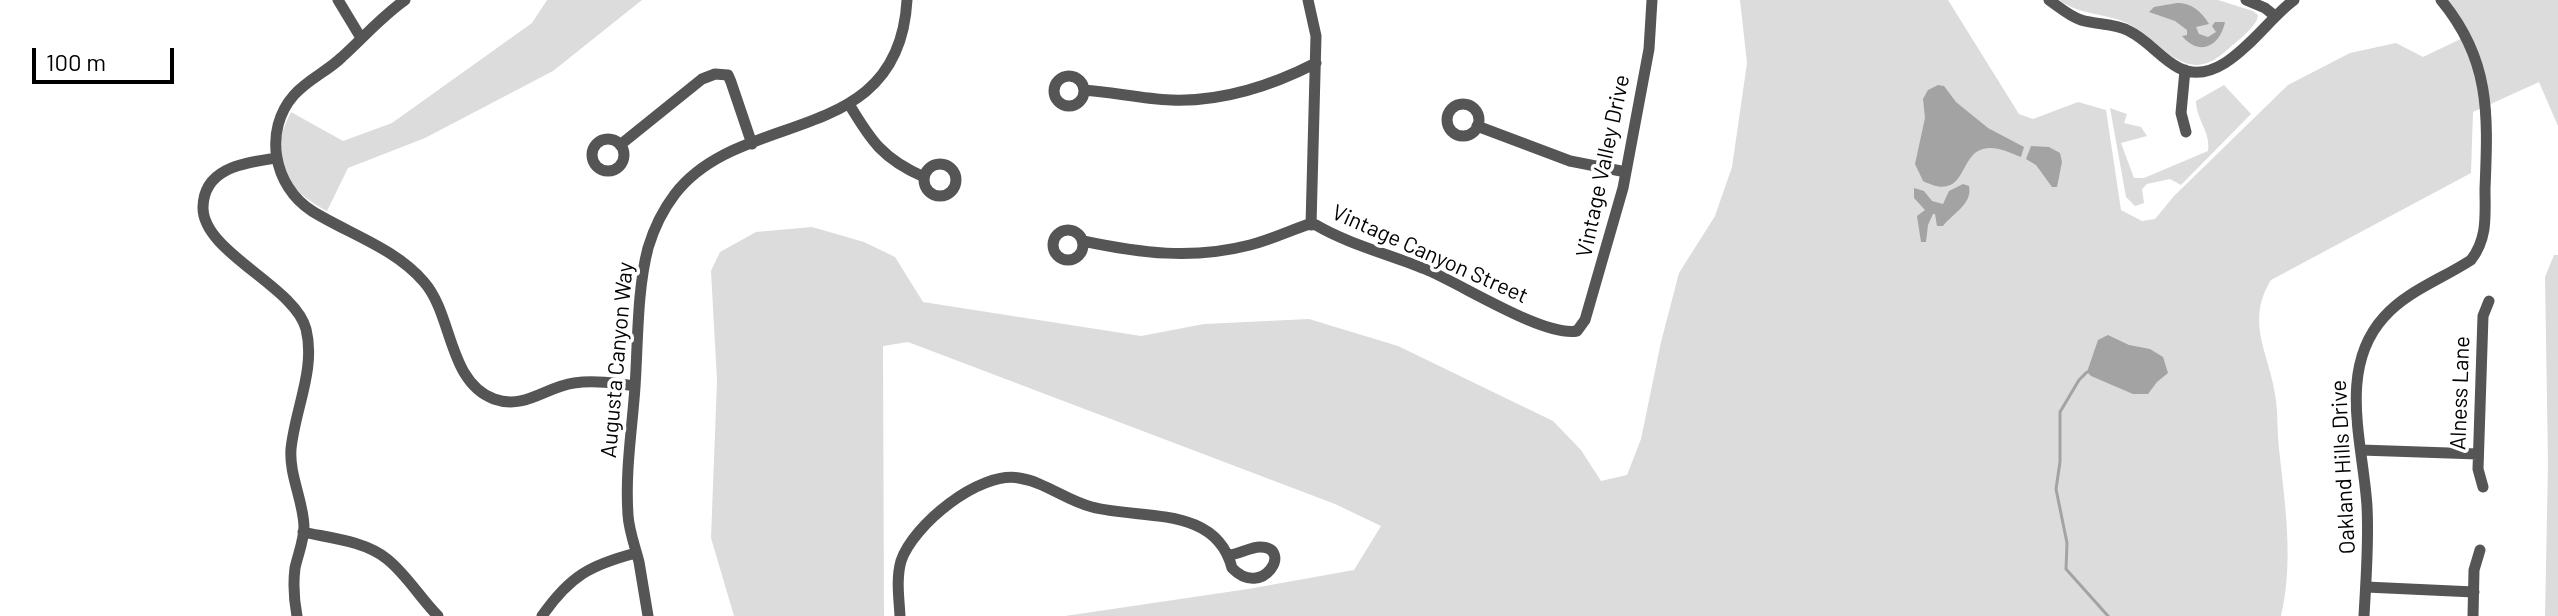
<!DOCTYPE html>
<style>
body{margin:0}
#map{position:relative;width:2558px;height:616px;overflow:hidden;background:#fff;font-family:Barlow,sans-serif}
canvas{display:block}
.scale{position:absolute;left:32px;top:48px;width:142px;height:36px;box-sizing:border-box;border:4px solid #000;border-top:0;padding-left:10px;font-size:24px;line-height:28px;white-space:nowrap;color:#000;-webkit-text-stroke:6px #fff;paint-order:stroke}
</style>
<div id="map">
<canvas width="2558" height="616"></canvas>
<div class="scale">100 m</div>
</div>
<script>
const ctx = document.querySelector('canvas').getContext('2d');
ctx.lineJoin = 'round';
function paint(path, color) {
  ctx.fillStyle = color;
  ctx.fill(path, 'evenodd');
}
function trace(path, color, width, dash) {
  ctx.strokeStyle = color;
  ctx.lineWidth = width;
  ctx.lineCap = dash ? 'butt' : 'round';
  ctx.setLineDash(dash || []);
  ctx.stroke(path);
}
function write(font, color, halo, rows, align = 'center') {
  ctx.font = font + ' Barlow,sans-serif';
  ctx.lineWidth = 7;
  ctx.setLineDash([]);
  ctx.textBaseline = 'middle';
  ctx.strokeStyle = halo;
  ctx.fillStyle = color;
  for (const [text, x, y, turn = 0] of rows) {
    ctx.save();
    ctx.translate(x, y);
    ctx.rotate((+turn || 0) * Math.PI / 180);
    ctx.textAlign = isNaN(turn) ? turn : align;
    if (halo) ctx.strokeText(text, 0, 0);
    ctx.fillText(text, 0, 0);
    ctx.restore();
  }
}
paint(new Path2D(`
 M547,0H642L553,71L425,138L348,168L327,211C283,187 266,160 291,112L343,141L392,123L532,23Z
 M1740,0H1948L2019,114L2033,119L2078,102L2106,110L2121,210L2142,221L2155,219L2174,196L2288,85L2350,53L2396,43L2423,57L2469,35L2447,0H2558V126L2539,82L2473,112L2471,173L2271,280C2244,324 2271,355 2276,400C2278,416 2277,433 2279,449C2285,504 2294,562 2281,616H1065L1248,589L1354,570L1381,526L1335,504L908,342L883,346L884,616H734L711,538L717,381L711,271L720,252L756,232L812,227L864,242L895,257L923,302L1141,336L1204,324L1309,319L1398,346L1553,421L1581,450L1601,481L1627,475L1641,439L1661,342L1679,273L1715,216L1732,167L1747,63Z
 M2059,0H2218L2253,11L2258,15L2257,20C2250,32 2237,41 2227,50C2183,91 2161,36 2122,21C2100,13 2078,14 2059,0Z
 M2224,85L2251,114L2181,185L2170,179L2147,184L2142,189L2144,203L2135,206L2126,197L2110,108L2127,114L2124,123L2141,127L2147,136L2121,143L2134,178H2144L2208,151C2211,132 2196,119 2196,101Z
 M2554,255H2558V616H2545L2548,464L2545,277Z`), '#dcdcdc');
paint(new Path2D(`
 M2177,3C2192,3 2201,11 2209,24L2196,27L2199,34L2208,37L2216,32L2212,26L2215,22H2225C2220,46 2200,57 2182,36L2187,35V30L2175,21L2149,12L2154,7Z
 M1938,85L1944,86L1956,102L1988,128L2024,147L2021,157C2010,153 1996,145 1983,149C1958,155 1967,203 1923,181L1915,164L1925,118L1923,99L1928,90Z
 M2031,146L2049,147L2060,153L2062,162L2057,187H2052L2036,165L2026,159Z
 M1963,184L1969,186C1973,204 1952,214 1943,226H1937L1935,214H1933L1928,225L1926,242H1921L1917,216L1925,210L1914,198V188L1924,191L1932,201L1943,204L1949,191Z
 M2108,335L2129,345L2150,349L2163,357L2168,373L2157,382L2148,394H2133L2091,376L2087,372L2098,340Z`), '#a3a3a3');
trace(new Path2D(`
 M2087,372L2079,380L2060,412V462L2056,489L2067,543L2066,569L2108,616`), '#a3a3a3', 3);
trace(new Path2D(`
 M338,0L361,38
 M405,0C381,17 363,38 342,57C328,71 308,79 294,95C263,130 273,186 312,211C349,234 395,248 424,282C453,315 448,382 494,399C525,410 545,387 574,383C594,380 615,383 635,386
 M1308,0L1316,36L1311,225
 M2049,0C2059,7 2069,16 2081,20C2097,25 2114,23 2129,31C2148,40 2161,59 2179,68C2223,90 2263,22 2294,0
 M2246,0L2265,8L2275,16
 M2185,70L2181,113L2186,132
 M1054 91a15 15 0 1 1 30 0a15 15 0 1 1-30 0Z
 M1084,90C1113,92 1142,99 1171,100C1222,102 1271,86 1316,63
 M849,104C871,141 883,159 924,177
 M1447 120a16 16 0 1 1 32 0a16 16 0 1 1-32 0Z
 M1477,126L1570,161L1626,172
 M592 155a16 16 0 1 1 32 0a16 16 0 1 1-32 0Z
 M620,145L702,79L715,74L728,75L731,82L752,144
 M276,158C245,163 204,167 203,207C202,252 295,286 306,329C316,369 295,409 291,449C289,475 303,500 304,526C304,541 298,554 295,568C293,584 294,600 297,616
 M924 180a16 16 0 1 1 32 0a16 16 0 1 1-32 0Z
 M1053 245a15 15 0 1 1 30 0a15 15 0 1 1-30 0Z
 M1083,241C1140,253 1192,260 1250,245C1270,240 1289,231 1309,224L1316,225C1348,244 1391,255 1425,269C1460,283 1543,337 1577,331L1585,320L1623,188L1649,49L1652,0
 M2361,450L2478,454
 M2483,487L2478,469L2483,316L2489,301
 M303,532C330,538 365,541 387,559C407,575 420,598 438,616
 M2366,587L2474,592
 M542,616C570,576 590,565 636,553
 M648,616C645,598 642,580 639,562C635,546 629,531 628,515C625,472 632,430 635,387C638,343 637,290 648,248C654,228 662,211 675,194C742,107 899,149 907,0
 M900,616C899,598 896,579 901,561C913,525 979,471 1019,478C1045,482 1067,501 1092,507C1142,520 1216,505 1232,568C1263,600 1294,547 1260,547C1250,547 1240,554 1229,555
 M2364,616C2366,579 2369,542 2367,506C2363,443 2337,369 2384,317C2407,291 2442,279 2471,260C2488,238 2485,215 2485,189C2488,115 2491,60 2441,0
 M2473,616L2474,570L2480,550`), '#555', 11);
write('22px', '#000', '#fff', [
 ["Vintage Valley Drive",1603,166,-78],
 ["Vintage Canyon Street",1430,254,24],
 ["Augusta Canyon Way",617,360,-85],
 ["Alness Lane",2460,393,-88],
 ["Oakland Hills Drive",2343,467,-93]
]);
</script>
